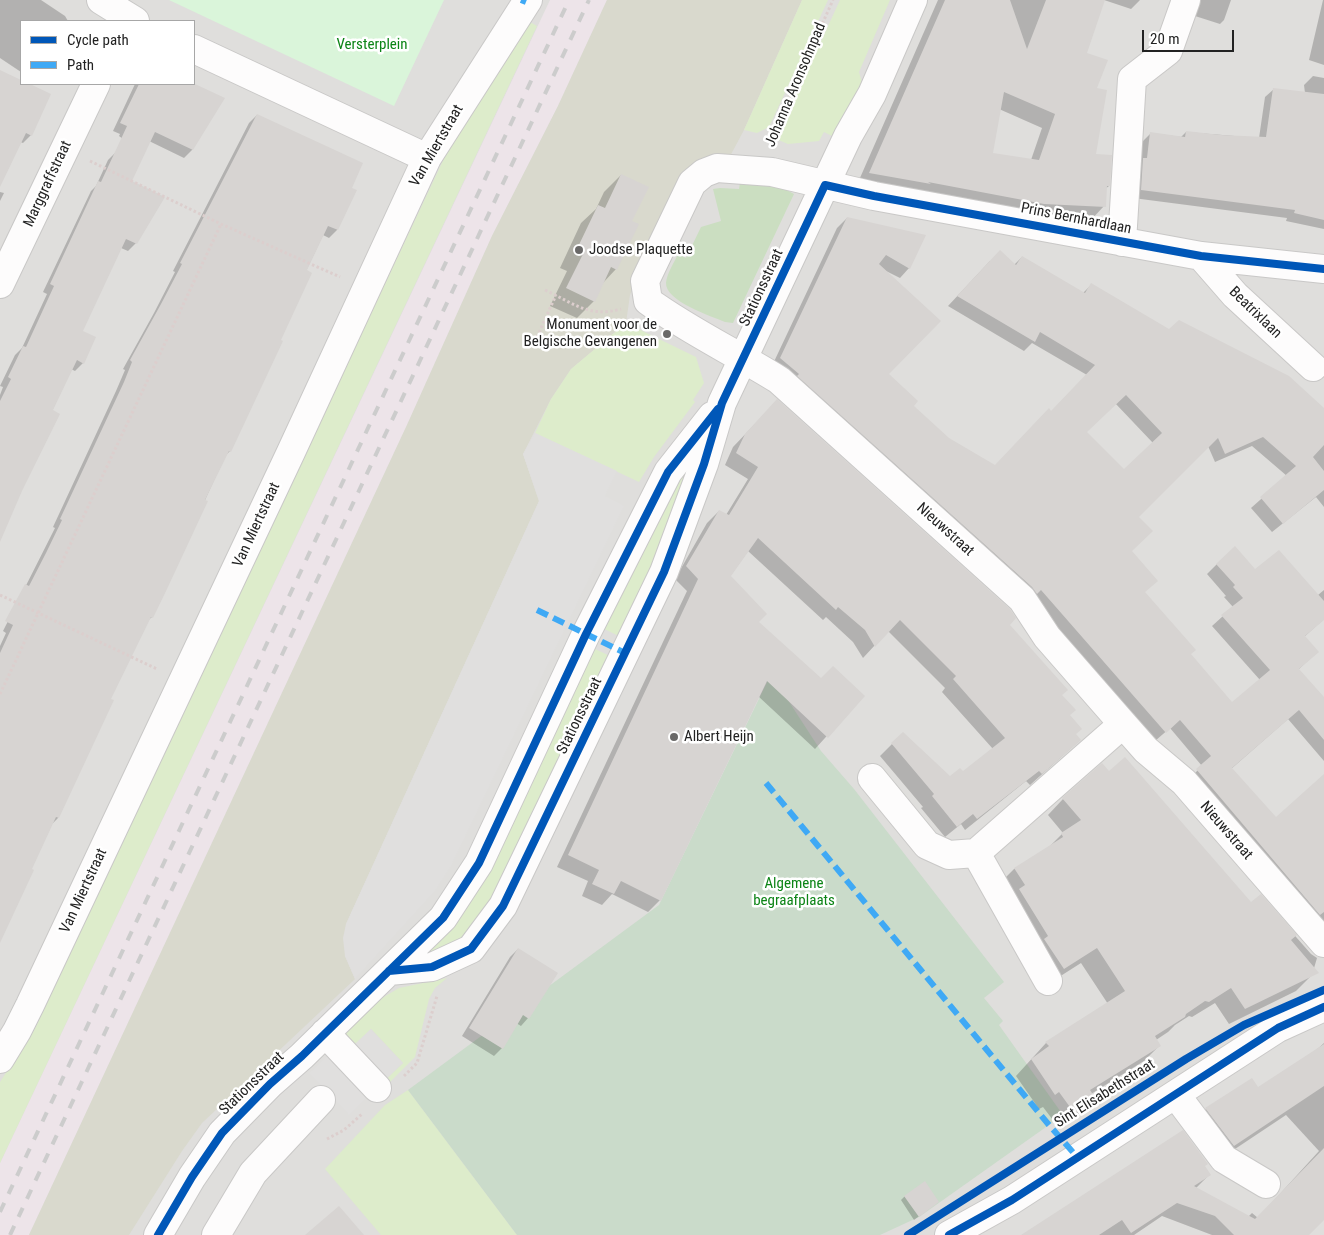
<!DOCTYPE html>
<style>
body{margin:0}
#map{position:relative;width:1324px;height:1235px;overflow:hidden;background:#f0eeeb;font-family:"Roboto Condensed",sans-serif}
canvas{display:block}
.legend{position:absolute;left:20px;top:20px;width:175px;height:65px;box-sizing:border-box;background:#fff;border:1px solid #a7a7a7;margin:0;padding:6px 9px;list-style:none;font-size:15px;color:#222}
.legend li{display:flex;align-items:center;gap:10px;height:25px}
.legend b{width:25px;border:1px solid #a7a7a7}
.scale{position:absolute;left:1142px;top:30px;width:92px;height:22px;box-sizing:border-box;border:2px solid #222;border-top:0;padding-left:6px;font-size:15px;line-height:18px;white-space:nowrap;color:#222;-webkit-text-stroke:4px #fff;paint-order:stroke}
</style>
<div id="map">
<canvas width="1324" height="1235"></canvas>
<ul class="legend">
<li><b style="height:6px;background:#0057b8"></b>Cycle path</li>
<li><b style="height:6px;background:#3fa9f5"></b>Path</li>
</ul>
<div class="scale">20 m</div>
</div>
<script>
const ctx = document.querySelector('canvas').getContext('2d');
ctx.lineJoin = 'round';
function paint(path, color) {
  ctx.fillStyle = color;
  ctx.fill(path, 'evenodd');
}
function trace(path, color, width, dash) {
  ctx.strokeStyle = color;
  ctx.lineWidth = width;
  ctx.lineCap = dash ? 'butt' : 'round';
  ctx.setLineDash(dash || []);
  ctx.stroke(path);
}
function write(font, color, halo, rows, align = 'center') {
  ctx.font = font + ' "Roboto Condensed",sans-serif';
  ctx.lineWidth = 5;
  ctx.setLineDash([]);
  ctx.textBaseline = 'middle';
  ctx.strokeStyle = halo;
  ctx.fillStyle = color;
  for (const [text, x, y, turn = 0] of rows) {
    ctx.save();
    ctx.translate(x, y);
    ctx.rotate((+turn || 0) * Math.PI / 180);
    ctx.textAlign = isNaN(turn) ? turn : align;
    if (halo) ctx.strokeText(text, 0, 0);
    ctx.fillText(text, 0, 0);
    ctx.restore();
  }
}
paint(new Path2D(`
 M0,0H1324V1235H0ZM21,21H194V84H21Z`), '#dfdedc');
paint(new Path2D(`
 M550,0H607L558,106L492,236L407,425L29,1235H0V1163Z`), '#ede4e9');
paint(new Path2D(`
 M607,0H802L744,130L728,160L693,169L676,184L642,262L630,295L626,323L571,369L551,399L523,454L539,501L346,924L345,956L355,979L202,1123L182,1151L129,1235H29L407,425L492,236L558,106Z`), '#d9d9cd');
paint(new Path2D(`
 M802,0H828L769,127L757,133L744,130Z
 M840,0H890L859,72L864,89L842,118L832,136L824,132L819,141L788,144L776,139Z
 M528,21L537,26L0,1163V1082L35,1028L455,135Z
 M626,323L696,357L704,383L693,400L695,402L654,457L639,482L535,433L551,399L571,369Z
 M696,460L623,638L600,627L666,488Z
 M591,647L614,658L477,933L410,965Z
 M447,978L435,988L429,999L415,1057L388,1084L385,1080L403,1063L371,1029L354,1046L343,1034L382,998L399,988Z
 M408,1090L517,1235H381L325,1169L385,1105Z`), '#ddeccb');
paint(new Path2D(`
 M740,183L781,187L794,194L733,323L725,322C711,316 665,301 666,283C667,273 674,263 678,254L686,258L701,227L721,221L713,189L720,188L739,189Z`), '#cbdec1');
paint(new Path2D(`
 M771,674L821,751L854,789L1004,982L984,998L1003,1021L999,1025L1063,1115L919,1217L880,1235H517L408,1090L659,905Z`), '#cadbca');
paint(new Path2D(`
 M169,0H444L394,106Z`), '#daf5da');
paint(new Path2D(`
 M535,433L617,471L605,496L624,506L451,866L435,891L355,979L345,956L343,938L346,924L539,501L523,454Z
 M371,1029L403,1063L349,1115L309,1073L337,1046L344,1054Z`), '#e0dfde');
paint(new Path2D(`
 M0,0H41L65,16L68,21H21V72L0,58Z
 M938,0H1140L1131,9L1104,0L1085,53L1096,89L1095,155L1109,186L1105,189L1104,206L1091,220L1029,217L856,187ZM999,109L1042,128L1031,160L992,154Z
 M1197,0H1231L1224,20L1220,24L1195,16L1197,10Z
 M1323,0H1324V65L1309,60Z
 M1313,76L1324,78V229L1286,221L1287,218L1133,198L1142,142L1151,133L1181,137L1186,132L1259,138L1265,97L1274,89L1305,93L1304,85Z
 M135,84H192L223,99L192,150L184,158L149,141L130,181L136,243L128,251L121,248L81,331L83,363L75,371L71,369L52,411L0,535V395L3,387L0,386L15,355L22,348L47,294L43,292L91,191L96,186L108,160L116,152L123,139L119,136L120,134L113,131Z
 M0,96L31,135L23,143L20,142L0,185Z
 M257,115L355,191L337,230L329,238L323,235L306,271L230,451L225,456L152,617L147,621L110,699L112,701L58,818L52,824L0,934V646L6,633L3,631L55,528L53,527L116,391L125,370L123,369L154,313L175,272L173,271L249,123Z
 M621,175L631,221L616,269L602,284L594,301L577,318L550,306L567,271L560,268L581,223L596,209L604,192Z
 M0,192L4,193L0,201Z
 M847,218L909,268L900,278L884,270L887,374L912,406L948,439L995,466L1051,412L1087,375L1032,343L1024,351L948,306L990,261L1014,265L1022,257L1083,293L1091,285L1169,331L1324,410V507L1316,497L1272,532L1251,508L1287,476L1252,446L1215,462L1208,446L1138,517L1130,551L1144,593L1190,655L1232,704L1260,680L1212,626L1233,607L1224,597L1226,596L1207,574L1217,564L1255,571L1318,595L1324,590V619L1304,637L1317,652L1298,670L1324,699V761L1288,719L1231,769L1276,819L1324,778V936L1188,780L1202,766L1170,728L1155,741L771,368L837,228ZM1115,403L1153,443L1124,471L1085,432Z
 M777,401L1008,625L1060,695L1074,734L1080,740L1030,785L1026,781L965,830L961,824L945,837L921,808L923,807L880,756L892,744L950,778L963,773L993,749L942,692L945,688L888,631L863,658L853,642L826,617L823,620L748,551L730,576L757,622L821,679L863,696L815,749L758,696L660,900L648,912L612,894L602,905L582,896L588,881L557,867L687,591L675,579L707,523L719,511L726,515L748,479L725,465L733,447Z
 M1063,799L1251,904L1260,896L1311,954L1317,958L1312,975L1296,991L1229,1024L1215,1003L1192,1017L1189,1016L1175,1025L1168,1032L1156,1040L1159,1046L1144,1061L1091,1094L1094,1099L1079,1114L1059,1128L1043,1107L1039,1109L1016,1076L1046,1043L1108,1004L1081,963L1048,984L999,884L1014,869L1047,849L1063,833L1048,815Z
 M518,949L528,1018L521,1026L516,1023L502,1048L494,1056L462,1036L510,957Z
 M1324,1043V1215L1307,1235H1212L1162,1216L1134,1235H1023L1204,1166L1209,1175L1196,1188L1248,1217L1252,1213L1258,1218L1319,1151L1286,1115L1220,1159L1192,1123L1206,1109L1258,1089L1312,1054Z
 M905,1196L938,1202L914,1220L901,1200Z`), '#0003');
paint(new Path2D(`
 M945,0H1010L1027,49L1046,0H1105L1087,53L1108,60L1097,88L1107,90L1096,154L1112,155L1110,186H1107L1106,207L1044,204L928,182L931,184L869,173ZM1004,92L1055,114L1039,160L993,153Z
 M0,70L21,80V84H30L51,94L32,136L26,133L0,187Z
 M139,84H195L225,98L193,150L155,132L132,181L165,197L137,244L126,239L83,331L96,337L84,364L77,360L53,410L60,414L22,491L0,542V401L11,379L8,377L23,346L26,347L54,286L50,284L98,181L101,182L127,126L120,123Z
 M1273,88L1324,94V220L1294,213L1295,210L1141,190L1143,158H1147L1150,132L1185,137L1186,131L1221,135L1266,137Z
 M257,114L363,163L352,188L357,190L338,230L328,226L307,270L312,273L281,340L283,341L231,452L229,451L205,500L208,501L167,589L153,618L151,617L111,699L114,700L59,818L56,817L32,869L34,870L0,943V653L13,625L5,621L25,584L29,586L46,553L62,520L60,519L124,382L132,362L130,360L161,304L182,264L180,263Z
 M621,174L649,187L632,221L639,224L617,270L611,267L595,302L566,288L583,254L576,251L598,205L605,208Z
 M847,217L926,235L910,269L886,255L879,264L941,321L889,374L918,401L914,406L949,438L995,465L1049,408L1051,411L1095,365L1040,332L1035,342L957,296L1000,250L1016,265L1022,256L1085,293L1091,283L1169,329L1179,320L1289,376L1324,408V445L1313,457L1324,471V490L1283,524L1260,497L1296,466L1263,437L1225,454L1218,438L1139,517L1153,531L1132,551L1158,581L1145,592L1196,650L1191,654L1232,702L1270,670L1221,615L1243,598L1233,587L1235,585L1216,564L1235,546L1255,569L1279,550L1324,601V620L1305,636L1319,652L1299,669L1324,697V740L1299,710L1232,768L1276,817L1324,774V912L1320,915L1196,769L1211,756L1180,720L1166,733L1041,590L1037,594L1032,587L797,376L799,374L780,358ZM1126,395L1162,433L1124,469L1087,432Z
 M777,399L1010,609L1016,618L1010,625L1068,690L1062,695L1076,710L1070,715L1082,729L1076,734L1081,740L1042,774L1039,771L977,819L973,814L957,827L932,796L934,794L891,743L903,732L950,776L960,768L963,771L1005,738L953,679L956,676L900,620L875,647L865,630L838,607L836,610L758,538L731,576L767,614L759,622L821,678L833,666L865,696L828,738L767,681L661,901L621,881L614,894L592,884L599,870L568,855L698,579L686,566L719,510L729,515L758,467L736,453L745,434Z
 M1125,757L1251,902L1261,894L1297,935L1291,940L1319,973L1245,1009L1231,988L1209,1002L1205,1001L1186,1014L1185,1017L1155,1036L1161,1046L1090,1090L1096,1099L1075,1114L1059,1092L1055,1095L1031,1059L1049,1046L1045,1042L1125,991L1097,948L1064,969L1044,939L1048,936L1019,889L1025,885L1014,868L1063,837L1061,833L1081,820L1062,798L1102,763L1109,771Z
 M518,948L558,973L529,1019L523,1015L503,1049L469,1028Z
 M1324,1044V1086L1234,1146L1205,1108L1252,1078L1258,1087Z
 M1183,1130L1208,1164L1205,1166L1211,1175L1194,1186L1255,1219L1324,1148V1220L1309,1235H1234L1215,1216L1177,1203L1131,1233L1122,1220L1099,1235H1021Z
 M925,1181L939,1202L919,1217L904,1196Z
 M339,1206L364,1235H305Z`), '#d7d4d2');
const minor = new Path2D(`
 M101,0L135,21
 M194,49L427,158
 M1122,242L1132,79L1168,51L1186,0
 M1201,256L1235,295L1313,367
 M1324,269L1201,256L874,196L772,172L717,168L704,173L692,183L645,281L648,301C689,331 736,353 779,380L1022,599L1047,637L1123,724L1146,750L1184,782L1324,943
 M0,284L96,84
 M872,778L927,845L949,855L976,853L1048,981
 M976,853L1123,724
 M389,971L432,967L471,949L503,906L664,572L704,464L722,403L848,136L872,94L913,0
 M325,1033L377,1088
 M0,1059L17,1031L30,1005L291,452L427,158L528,0
 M1176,1095L1224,1159L1266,1184
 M158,1235L192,1177L222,1133L270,1084L302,1056L443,918L479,863L586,634L668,472L712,416
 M216,1235L253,1173L321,1100
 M949,1235L1012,1200L1278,1028L1324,1007`);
trace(minor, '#c9c8c7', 30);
trace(new Path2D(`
 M769,142L833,0
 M90,161L221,224L340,277
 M545,290C573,303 589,318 621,309
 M537,337L556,295
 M0,595L157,669
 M0,694L221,224
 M404,1076L417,1063L437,996
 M327,1139L344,1130L362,1114`), '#dccecd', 3, [2.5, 2.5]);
trace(minor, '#fdfcfc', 28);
trace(new Path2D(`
 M0,1212L569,0
 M10,1235L589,0`), '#ccc', 4, [10, 10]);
trace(new Path2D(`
 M521,0L526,2
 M537,610L625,653
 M766,783L1049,1125L1078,1158`), '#3fa9f5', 6, [12, 6]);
trace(new Path2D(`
 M389,971L432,967L471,949L503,906L664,572L704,464L722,403L825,185L874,196L1201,256L1324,269
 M158,1235L192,1177L222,1133L270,1084L302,1056L443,918L479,863L586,634L668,472L718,409
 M908,1235L1186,1059L1244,1025L1324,990
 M949,1235L1012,1200L1278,1028L1324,1007`), '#0057b8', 8);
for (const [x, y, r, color] of [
 [579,250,5,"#6a6968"],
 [667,334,5,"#6a6968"],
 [674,737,5,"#6a6968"]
]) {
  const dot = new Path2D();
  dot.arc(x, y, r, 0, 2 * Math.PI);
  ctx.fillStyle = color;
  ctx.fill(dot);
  trace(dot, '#fff', 2);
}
write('15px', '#0c8416', '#fff', [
 ["Versterplein",372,45],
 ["Algemene",794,884],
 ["begraafplaats",794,901]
]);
write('15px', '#222', '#fff', [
 ["Johanna Aronsohnpad",796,85,-67],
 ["Van Miertstraat",437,146,-60],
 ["Marggraffstraat",48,184,-65],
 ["Prins Bernhardlaan",1076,219,11],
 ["Stationsstraat",762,288,-65],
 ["Beatrixlaan",1255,313,44],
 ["Van Miertstraat",257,525,-65],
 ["Nieuwstraat",945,530,42],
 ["Stationsstraat",580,716,-64],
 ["Nieuwstraat",1226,831,49],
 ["Van Miertstraat",84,891,-65],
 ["Stationsstraat",252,1084,-44],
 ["Sint Elisabethstraat",1105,1094,-32]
]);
write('15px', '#222', '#fff', [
 ["Joodse Plaquette",589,250],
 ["Monument voor de",657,325,"right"],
 ["Belgische Gevangenen",657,342,"right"],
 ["Albert Heijn",684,737]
], 'left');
</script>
